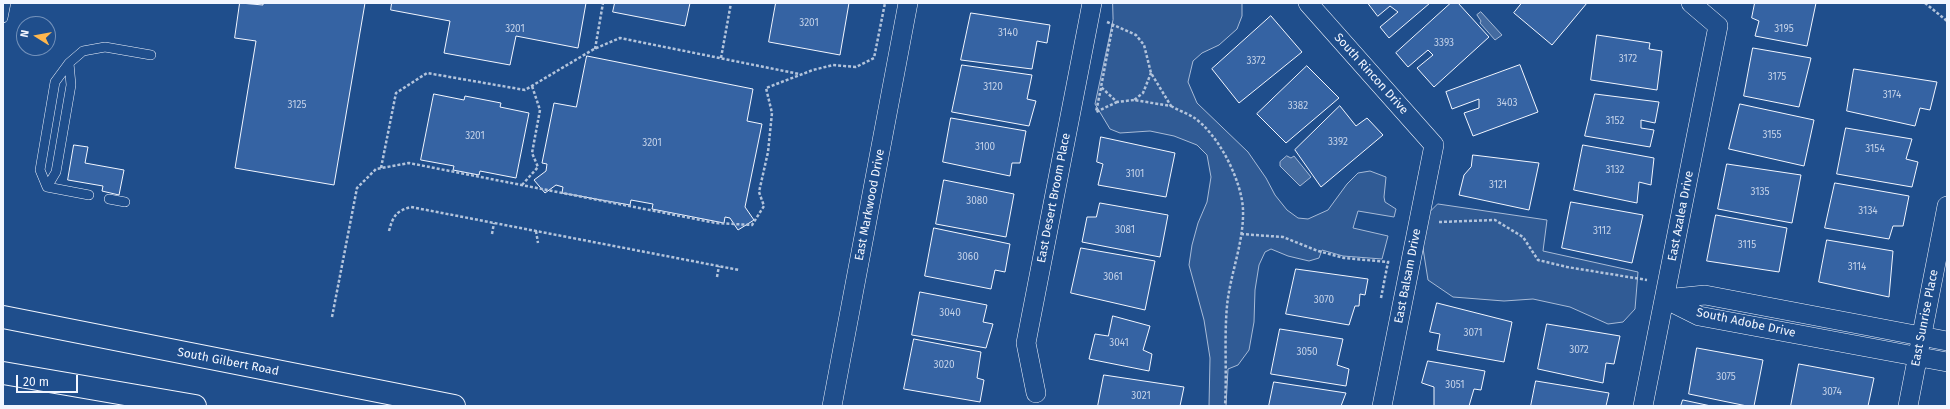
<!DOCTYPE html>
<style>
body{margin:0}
#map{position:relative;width:1950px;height:409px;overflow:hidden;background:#1f4e8c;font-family:"Fira Sans",sans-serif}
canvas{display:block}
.frame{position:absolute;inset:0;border:4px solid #f2f6ff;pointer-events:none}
.north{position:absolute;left:16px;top:16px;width:40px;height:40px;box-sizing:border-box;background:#1f4e8c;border:1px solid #7391ba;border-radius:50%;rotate:281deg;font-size:11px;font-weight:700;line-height:16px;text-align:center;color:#f2f6ff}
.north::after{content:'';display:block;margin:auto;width:14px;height:18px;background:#ffb74d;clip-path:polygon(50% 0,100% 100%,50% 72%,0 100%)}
.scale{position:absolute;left:16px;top:375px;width:62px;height:18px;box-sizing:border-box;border:2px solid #f2f6ff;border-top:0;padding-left:5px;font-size:12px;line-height:14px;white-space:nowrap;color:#f2f6ff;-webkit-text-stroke:3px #1f4e8c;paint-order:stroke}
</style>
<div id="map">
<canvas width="1950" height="409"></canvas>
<div class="frame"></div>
<div class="north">N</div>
<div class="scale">20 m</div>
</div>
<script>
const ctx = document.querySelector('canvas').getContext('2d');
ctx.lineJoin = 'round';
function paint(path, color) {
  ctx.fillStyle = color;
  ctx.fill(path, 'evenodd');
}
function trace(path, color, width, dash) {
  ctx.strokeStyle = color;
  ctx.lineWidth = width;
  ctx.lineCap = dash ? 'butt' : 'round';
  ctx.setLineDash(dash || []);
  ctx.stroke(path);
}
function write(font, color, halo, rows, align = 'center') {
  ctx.font = font + ' "Fira Sans",sans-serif';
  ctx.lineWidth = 3;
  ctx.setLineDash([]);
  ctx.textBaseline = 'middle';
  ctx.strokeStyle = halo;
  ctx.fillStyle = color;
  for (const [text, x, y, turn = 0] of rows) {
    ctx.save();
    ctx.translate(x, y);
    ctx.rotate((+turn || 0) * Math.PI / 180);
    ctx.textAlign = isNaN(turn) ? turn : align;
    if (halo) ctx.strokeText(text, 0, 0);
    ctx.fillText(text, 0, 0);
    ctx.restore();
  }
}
const built = new Path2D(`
 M1113,3H1242V16L1237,29L1219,45L1202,53L1193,61L1188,82L1197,103L1248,152L1266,178L1275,195L1287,210L1298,218L1308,219L1328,210L1347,184L1358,173L1370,171L1386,177L1384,197L1385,202L1396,209L1394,217L1358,211L1353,228L1388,236L1382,259L1343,256L1322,250L1319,258L1309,261L1288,256L1271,249L1265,252L1259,265L1255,290L1254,322L1249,350L1238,365L1228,369L1226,406H1209L1210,358L1204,320L1189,265L1192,245L1198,223L1207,202L1211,177L1207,155L1197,145L1174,136L1150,131L1120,133L1110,129L1095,104L1113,20Z
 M1438,204L1547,220L1543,251L1638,272L1635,309L1623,322L1608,324L1570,307L1533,299L1504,301L1453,297L1428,280L1419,223Z`);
paint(built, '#305b95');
trace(built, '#a8bbd7', 1);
const water = new Path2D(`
 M1481,12L1502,35L1495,40L1480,23L1481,21L1477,15Z
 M1287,156L1291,158L1294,156L1311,177L1300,186L1280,166V162Z`);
paint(water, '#446ba0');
trace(water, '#a8bbd7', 1);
const building = new Path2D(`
 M240,3L263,5V3H365L334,185L235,168L256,41L235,38Z
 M392,3H586L578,48L516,36L510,65L444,53L450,21L391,10Z
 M615,3H690L685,26L613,12Z
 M776,3H849L840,55L769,42Z
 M1368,3H1430L1389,38L1380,27L1398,12L1390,6L1378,16Z
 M1451,3H1458L1489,37L1434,87L1417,68L1433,55L1428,50L1408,67L1396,53Z
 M1522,3H1587L1552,45L1514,13Z
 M1755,3H1816L1807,46L1755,36L1759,21L1752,18Z
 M971,13L1050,25L1047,43L1037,41L1032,69L961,60Z
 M1271,16L1302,52L1239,103L1212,69Z
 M1597,35L1650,43L1649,49L1662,51L1657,90L1591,80Z
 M1753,48L1811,58L1799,107L1744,96Z
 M587,56L753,89L747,121L762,124L745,207L754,220L738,230L730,218L725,217L724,223L652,209L653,204L631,200L630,205L562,193L563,187L556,185L545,193L534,180L546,171L547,164L542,163L554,103L576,107Z
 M962,65L1032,75L1027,99L1036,101L1029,126L952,112Z
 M1520,65L1538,112L1473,136L1464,113L1479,108V99L1452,109L1446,92Z
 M1307,66L1339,98L1286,143L1257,114Z
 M1854,69L1937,82L1930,110L1920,108L1915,126L1847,111Z
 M434,94L464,100L465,96L501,103L500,107L529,113L516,178L480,171L479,175L453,170L454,166L421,160Z
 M1595,94L1659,102L1655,123L1641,120V128L1654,130L1650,147L1585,136Z
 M1740,104L1814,120L1804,166L1729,149Z
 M1340,106L1356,126L1367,118L1383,135L1321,187L1295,150Z
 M951,118L1026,131L1020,163H1012L1010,176L943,162Z
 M1846,128L1912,139L1906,159L1918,162L1912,187L1837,174Z
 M1101,137L1175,153L1166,197L1098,185L1103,164L1097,162Z
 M74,145L88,147L85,163L124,170L119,195L102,191L103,186L68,180Z
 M1583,145L1654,158L1651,185L1639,182L1637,203L1574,190Z
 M1473,155L1539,163L1529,210L1459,195L1464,175L1471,167Z
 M1727,164L1801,175L1792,223L1718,209Z
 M944,180L1014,194L1006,237L936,224Z
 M1835,183L1909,196L1903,226H1893L1889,239L1825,228Z
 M1571,202L1643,215L1632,263L1562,248Z
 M1100,203L1168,215L1160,257L1082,242L1087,217H1096Z
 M1716,215L1787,228L1779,272L1707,261Z
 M934,228L1010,244L1005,272L995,270L991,289L925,276Z
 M1827,240L1893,251L1889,297L1819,282Z
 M1081,248L1155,261L1145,310L1071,293Z
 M1296,269L1368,279L1365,295L1360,294L1359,306H1355L1349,325L1286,314Z
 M920,292L987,305L983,322L993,324L986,348L912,335Z
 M1437,303L1512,322L1504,362L1437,350L1440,334L1430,332Z
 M1113,316L1150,326L1143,350L1152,354L1149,371L1089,359L1095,334L1108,336Z
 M1547,324L1620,336L1614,364L1606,363L1603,383L1538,369Z
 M1280,329L1343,339L1337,365L1349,369L1346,386L1271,374Z
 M914,339L981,352L977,378L984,380L980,402L904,389Z
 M1697,348L1763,360L1754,406H1747L1689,394Z
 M1428,361L1485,371L1481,390L1474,389L1469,406H1434V387L1422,383Z
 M1799,364L1874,378L1868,406H1791Z
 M1104,375L1184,387L1180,406H1098Z
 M1536,381L1609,393L1606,406H1531Z
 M1274,382L1346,393L1341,406H1269Z
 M1683,400L1711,406H1681Z`);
paint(building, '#3563a3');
trace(building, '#f2f6ff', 1);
const service = new Path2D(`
 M3,18L6,3
 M47,187L40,170L55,82L69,63
 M89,195L47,187L56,172L71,85L69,63L83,51L105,47L151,55
 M109,199L125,202`);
const minor = new Path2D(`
 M1308,3L1434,145L1382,406
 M1665,299L1699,316L1947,362
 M1665,299L1705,295L1947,341
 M1036,393L1026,343L1092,3
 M832,406L908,3
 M1643,406L1718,26L1691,3
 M1908,406L1947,206`);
const primary = new Path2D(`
 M3,317L454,406
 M3,373L195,406`);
trace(service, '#f2f6ff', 10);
trace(minor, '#f2f6ff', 20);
trace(primary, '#f2f6ff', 24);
trace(new Path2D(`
 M1925,3L1947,21
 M1107,22L1136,35L1144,45L1151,73L1171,106L1134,100L1143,93L1151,73
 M1113,24L1101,87L1117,102L1134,100
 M595,49L603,3
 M721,58L731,3
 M1101,88L1096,112L1117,102
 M1171,106C1178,110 1186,113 1193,117C1218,133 1242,181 1243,210C1244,243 1230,274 1227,306C1224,339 1227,373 1225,406
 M381,168L396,93L427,73L525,90L594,49L620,38L799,74
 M522,185L538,167L532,153L540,110L532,86
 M1439,222L1495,220L1523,237L1538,260L1567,267L1647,280
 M389,231C393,216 396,211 411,207L739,270
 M536,231L538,243
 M492,234L494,223
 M1241,234L1283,237L1318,251L1344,258L1388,262
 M717,277L719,266
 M1381,298L1388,262H1390
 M332,317L357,188L376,169L409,163L716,223L752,225L764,206L759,192L768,152L772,113L766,88L813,70L833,65L856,67L874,58L885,3`), '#b3c4dc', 2.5, [3, 2]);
trace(service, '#1f4e8c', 9);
trace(minor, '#1f4e8c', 19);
trace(primary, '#1f4e8c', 22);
write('10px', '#c3d1e8', null, [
 ["3201",809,23],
 ["3201",515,29],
 ["3195",1784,29],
 ["3140",1008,33],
 ["3393",1444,43],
 ["3172",1628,59],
 ["3372",1256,61],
 ["3175",1777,77],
 ["3120",993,87],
 ["3174",1892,95],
 ["3403",1507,103],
 ["3125",297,105],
 ["3382",1298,106],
 ["3152",1615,121],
 ["3155",1772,135],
 ["3201",475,136],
 ["3392",1338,142],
 ["3201",652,143],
 ["3100",985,147],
 ["3154",1875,149],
 ["3132",1615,170],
 ["3101",1135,174],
 ["3121",1498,185],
 ["3135",1760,192],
 ["3080",977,201],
 ["3134",1868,211],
 ["3081",1125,230],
 ["3112",1602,231],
 ["3115",1747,245],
 ["3060",968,257],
 ["3114",1857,267],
 ["3061",1113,277],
 ["3070",1324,300],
 ["3040",950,313],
 ["3071",1473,333],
 ["3041",1119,343],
 ["3072",1579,350],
 ["3050",1307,352],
 ["3020",944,365],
 ["3075",1726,377],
 ["3051",1455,385],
 ["3074",1832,392],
 ["3021",1141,396]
]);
write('12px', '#f2f6ff', '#1f4e8c', [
 ["South Rincon Drive",1371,74,48],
 ["East Desert Broom Place",1054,198,-79],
 ["East Markwood Drive",870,205,-79],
 ["East Azalea Drive",1681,216,-79],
 ["East Balsam Drive",1408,276,-79],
 ["East Sunrise Place",1925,318,-79],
 ["South Adobe Drive",1746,323,12],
 ["South Gilbert Road",228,362,11]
]);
</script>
